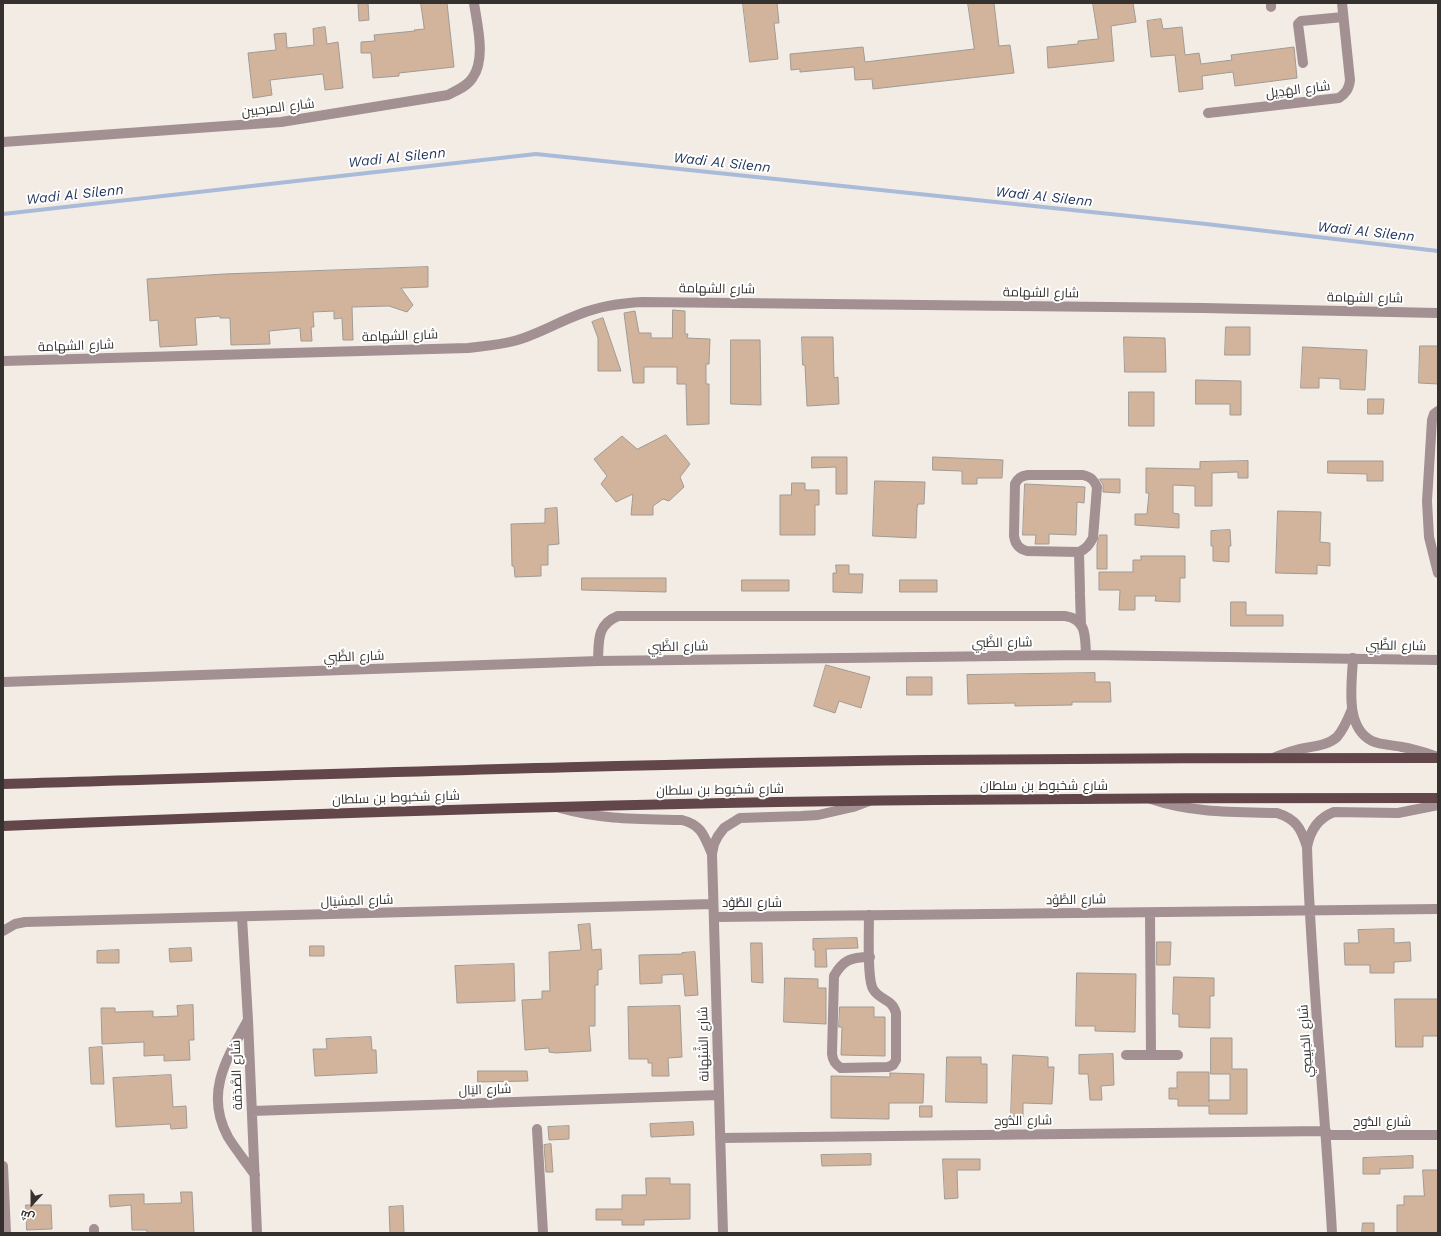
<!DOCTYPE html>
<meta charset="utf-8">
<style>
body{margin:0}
#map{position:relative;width:1441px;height:1236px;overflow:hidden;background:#f3ece5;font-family:"Work Sans",Cairo,sans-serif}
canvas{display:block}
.frame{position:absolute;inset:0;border:4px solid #34312f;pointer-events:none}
.north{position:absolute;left:12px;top:1184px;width:40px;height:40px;-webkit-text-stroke:3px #fff;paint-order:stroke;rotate:201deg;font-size:11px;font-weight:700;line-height:16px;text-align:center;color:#34312f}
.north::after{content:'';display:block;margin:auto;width:14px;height:18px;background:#34312f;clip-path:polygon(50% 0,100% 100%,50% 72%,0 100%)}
</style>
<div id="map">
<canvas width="1441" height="1236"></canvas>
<div class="frame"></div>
<div class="north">ش</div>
</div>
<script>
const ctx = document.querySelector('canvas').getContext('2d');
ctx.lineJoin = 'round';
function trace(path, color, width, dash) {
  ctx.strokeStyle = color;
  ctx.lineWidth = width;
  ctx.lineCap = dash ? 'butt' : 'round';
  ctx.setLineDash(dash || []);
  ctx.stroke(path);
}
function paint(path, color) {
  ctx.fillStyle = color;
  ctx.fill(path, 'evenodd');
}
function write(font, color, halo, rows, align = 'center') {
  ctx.font = font + ' "Work Sans",Cairo,sans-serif';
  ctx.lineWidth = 4;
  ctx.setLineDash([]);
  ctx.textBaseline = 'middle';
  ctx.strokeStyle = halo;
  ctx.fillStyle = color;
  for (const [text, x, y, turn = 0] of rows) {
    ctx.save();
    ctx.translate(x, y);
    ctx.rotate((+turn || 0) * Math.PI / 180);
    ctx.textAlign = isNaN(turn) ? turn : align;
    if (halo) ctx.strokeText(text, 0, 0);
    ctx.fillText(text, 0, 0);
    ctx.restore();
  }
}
trace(new Path2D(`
 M3,214L536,154L1206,224L1438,251`), '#aabad9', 4);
const building = new Path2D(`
 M368,3L369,20L359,21L358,4Z
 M421,3H447L454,67L399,73V76L373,78L371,53H361V42L375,41L374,35L415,31L414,30L424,29Z
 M743,3H777L779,23H774L778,59L750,62Z
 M968,3H994L999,46L1010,45L1014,73L873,89L872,79L855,80L854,67L800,72V69L791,70L790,54L863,47L865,62L974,49Z
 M1093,3H1133L1136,22L1111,26L1114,61L1048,68L1047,47L1078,44V41L1098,39Z
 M1161,19L1163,29L1182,27L1185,55L1199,53L1201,64L1232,60L1231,55L1294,47L1297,78L1235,86L1233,72L1202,76L1203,89L1179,92L1175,55L1151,57L1147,21Z
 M325,27L327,44L338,42L343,88L325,90L323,74L270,80L272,95L253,98L248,53L276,50L274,34L286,33L287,48L314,45L313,29Z
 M428,267V287L401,288L413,305L407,312L389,306L352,307L353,340H343L342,318L334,319V311L313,312L314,327H311L312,341H301L300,328L269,331L270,344L231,345L230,318H220V316L195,318L197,345L160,347L158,320L150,321L147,279L224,274Z
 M673,310L685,311V334H688L687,338L710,339L709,364H706V384H709V424L687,425L686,384H677V367H644V383H633L624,313L635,311L639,333H651V338H672Z
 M603,318L621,371H598V338L592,322Z
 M1226,327H1250V355H1225Z
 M802,337H833L834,378L838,377L839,404L807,406L805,365H803Z
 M1124,337L1165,338L1166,372H1125Z
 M731,340H760L761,405L731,404Z
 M1420,346H1438V384L1419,383Z
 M1303,347L1367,350L1365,390L1340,389V379L1319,378V388H1301Z
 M1196,380L1241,381V415H1230V404H1196Z
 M1129,392H1154V426H1129Z
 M1368,399H1384L1383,414H1368Z
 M666,435L690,464L680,477L684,487L669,501L663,499L653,506V515H631L633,494L616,502L601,484L607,476L594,459L622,436L637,449Z
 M812,457H847V494H836V467L812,468Z
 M933,457L1003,460L1002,478H977V484H962V471L933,470Z
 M1248,461V478H1238V472L1212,473V506H1195V486L1173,485V513L1179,514V528L1135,525V514H1147L1149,493H1146V468L1200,469V462Z
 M1328,461H1383V481H1367V474L1328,473Z
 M1100,479H1120V493L1103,492V485Z
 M875,481L925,482L924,504H918L917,508L916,538L873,536Z
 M792,483H805V490H819V505H815V535H780V495H791Z
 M1025,484L1085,487L1084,503L1077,502L1076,535L1049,534V544H1035L1036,535H1023Z
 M557,508L559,544L548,545V565H541V576L515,577L514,566H512L511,524L545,523V509Z
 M1278,511L1321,512L1320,542L1330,543V566L1317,565V574L1276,573Z
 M1230,530L1231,546H1229V562L1213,561V546H1211V531Z
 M1100,535H1107V569H1097V545Z
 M1141,556H1185V578H1180V602L1155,601L1156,596H1135V610H1119L1120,590H1099V572H1133V560H1141Z
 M836,565H849V574H863L862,593L833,592V573H836Z
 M582,578H666V592L582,590Z
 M742,580H789V591H742Z
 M900,580H937V592H900Z
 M1231,602H1246V615H1283V626H1231Z
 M826,665L870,677L861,708L839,701L835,713L814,706Z
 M1095,673V682H1110L1111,702H1072V705L1015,706V703L968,704L967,675Z
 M907,677H932V695H907Z
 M590,924L592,950L601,949L602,969L598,970V985H595V1026H589L591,1051L556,1053L549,1052V1048L525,1050L522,1000L542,999V991H550L549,952L581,950L578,925Z
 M1394,929V943L1410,942L1411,961L1394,962V973H1370V965H1345L1344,943H1359L1358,930Z
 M857,938L858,948L826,949L827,967H815V950H813V939Z
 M1157,942H1171L1170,965H1157Z
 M751,943H762L763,983L752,982Z
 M310,946H324V956H310Z
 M191,948L192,961L170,962L169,949Z
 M119,950V963H97V951Z
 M695,952L698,995L685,996L683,974L662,975V983L640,984L639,955L682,954V953Z
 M514,964L515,1001L457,1003L455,966Z
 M1077,973L1136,974L1135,1032L1095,1031V1026H1076Z
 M1174,977L1214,978V996H1210V1028L1179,1027V1014H1173Z
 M785,978L818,979V988H826V1024L784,1022Z
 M1395,999H1438V1036H1423V1047H1396Z
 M193,1005L194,1040H189L190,1060L164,1061V1055L144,1056V1042L102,1044L101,1008H115V1012L153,1011V1017L178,1016L177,1006Z
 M680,1006L682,1057L668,1058L669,1076H652V1063H648V1059H629L628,1007Z
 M840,1007H874V1017H885V1056L841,1055L842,1027H839Z
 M371,1037L372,1050H376L377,1073L315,1076L313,1049H327L326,1039Z
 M1211,1038H1232V1069H1247V1114H1209V1106H1178V1099H1169V1088H1177V1072H1209V1102V1100H1230V1074H1211Z
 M102,1047L104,1084H91L89,1048Z
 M1113,1054L1114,1085L1101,1086L1102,1100H1090L1088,1074H1079V1055Z
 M1013,1055L1048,1057V1067H1054L1052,1104L1023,1103V1117H1011Z
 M947,1057H981V1064H987V1103L946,1102Z
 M478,1071H527L528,1081L478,1082Z
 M890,1073L924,1074L923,1103H889V1119L831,1118V1076L890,1077Z
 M171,1075L173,1107L186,1106L187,1128L171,1129L170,1124L116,1127L113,1078Z
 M920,1106H932V1117H920Z
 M693,1122L694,1135L651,1137L650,1124Z
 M569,1126V1139L549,1140L548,1127Z
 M551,1144L553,1172H546L544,1145Z
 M871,1154V1165L822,1166L821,1155Z
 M1413,1156V1168L1380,1169V1174H1363V1158Z
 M943,1159H980V1170H957L958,1198L945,1199Z
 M1423,1170H1438V1233H1397V1205H1404V1196H1424Z
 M646,1178H670V1184H690V1219L644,1220V1225H622V1220H596V1209H622V1195H646Z
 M181,1192H192L194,1233H147V1230H132L131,1205L110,1207L109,1195L144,1194V1204L181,1203Z
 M26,1205H51L52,1229L27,1230Z
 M403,1206L404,1233H390L389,1207Z
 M1363,1223H1374V1233H1362Z`);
paint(building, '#d1b49b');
trace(building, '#a19a94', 1);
trace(new Path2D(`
 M1271,3V7
 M1303,63L1298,24L1301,21L1343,17
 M1208,113L1339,98C1346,93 1349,89 1350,80L1342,3
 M3,142L281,122L448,95C457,90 468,86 473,77C486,58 477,24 474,3
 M3,361L468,348C484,346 499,345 514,341C537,335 558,322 580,314C600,306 622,303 643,302L1203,308L1438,313
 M1438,411L1434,414L1432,420L1427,501L1429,537L1438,573
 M1028,475H1083C1091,477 1094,480 1097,487L1093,538C1089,545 1086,549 1079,552L1027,551C1019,549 1015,544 1014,536L1015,484C1018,478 1021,476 1028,475Z
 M1079,552L1080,592
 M1080,595L1081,625
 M1353,658C1352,684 1344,727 1372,741C1381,745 1393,745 1402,747C1415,749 1426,753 1438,757
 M598,661C599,642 596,625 618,616H1065C1087,619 1085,637 1086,655
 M3,682L598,661L1086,655L1438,660
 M1273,758C1280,755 1288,752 1296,750C1310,746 1326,747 1337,737C1344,729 1348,719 1352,709
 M1151,799C1192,813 1234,812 1277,813C1296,819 1301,828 1307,847
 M560,808C603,820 638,819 682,820C702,825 704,836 712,854
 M1150,913L1151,1055
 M869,915C869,930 867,979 873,989C880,1001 892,998 896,1013V1060L893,1065L888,1067L841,1068C835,1064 833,1061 832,1054L834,976C843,960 851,957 870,957
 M242,917L248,1020L257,1233
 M714,917L1438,909
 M3,931L15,924L25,922L713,904
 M248,1020C227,1058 204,1093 228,1137C236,1150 246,1162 255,1175
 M1126,1055H1178
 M252,1111L718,1095
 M537,1129L543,1233
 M1326,1135H1438
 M720,1138L1326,1131
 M3,1166L6,1233
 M94,1229V1233
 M723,1233L712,854L714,844L718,836L724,828L740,818L801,816L818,815L853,807L869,801
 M1332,1233C1325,1104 1311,976 1307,847C1310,831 1318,818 1334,812L1398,813L1438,805`), '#a29092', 10);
trace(new Path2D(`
 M3,784C311,775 618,764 926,760C1097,758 1267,758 1438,758
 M3,826C313,813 623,803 933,800C1101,798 1270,798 1438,798`), '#634649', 10);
write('13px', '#34312f', '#fff', [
 ["شارع الهَدِيل",1298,90,-7],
 ["شارع المرحبين",278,108,-7],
 ["شارع الشهامة",717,289,1],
 ["شارع الشهامة",1041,293,1],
 ["شارع الشهامة",1365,298,1],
 ["شارع الشهامة",400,336,-2],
 ["شارع الشهامة",76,346,-2],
 ["شارع الظَّبِي",1002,643,-1],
 ["شارع الظَّبِي",1396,646,1],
 ["شارع الظَّبِي",678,647,-1],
 ["شارع الظَّبِي",354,657,-2],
 ["شارع شخبوط بن سلطان",1044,786],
 ["شارع شخبوط بن سلطان",720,790,-1],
 ["شارع شخبوط بن سلطان",396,798,-2],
 ["شارع الطَّوْد",1076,900,-1],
 ["شارع المِسْيَال",357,901,-2],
 ["شارع الطَّوْد",752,903],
 ["شارع الخِبِيصِي",1306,1041,-94],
 ["شارع الشَّبْهانة",704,1044,-91],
 ["شارع الصَّدَقة",237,1075,-92],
 ["شارع اليَال",485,1090,-2],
 ["شارع الدُّوح",1023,1121,-1],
 ["شارع الدُّوح",1382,1122]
]);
write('italic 14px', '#1e315a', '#fff', [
 ["Wadi Al Silenn",397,158,-6],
 ["Wadi Al Silenn",722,163,6],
 ["Wadi Al Silenn",75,195,-6],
 ["Wadi Al Silenn",1044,197,6],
 ["Wadi Al Silenn",1366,232,6]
]);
</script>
